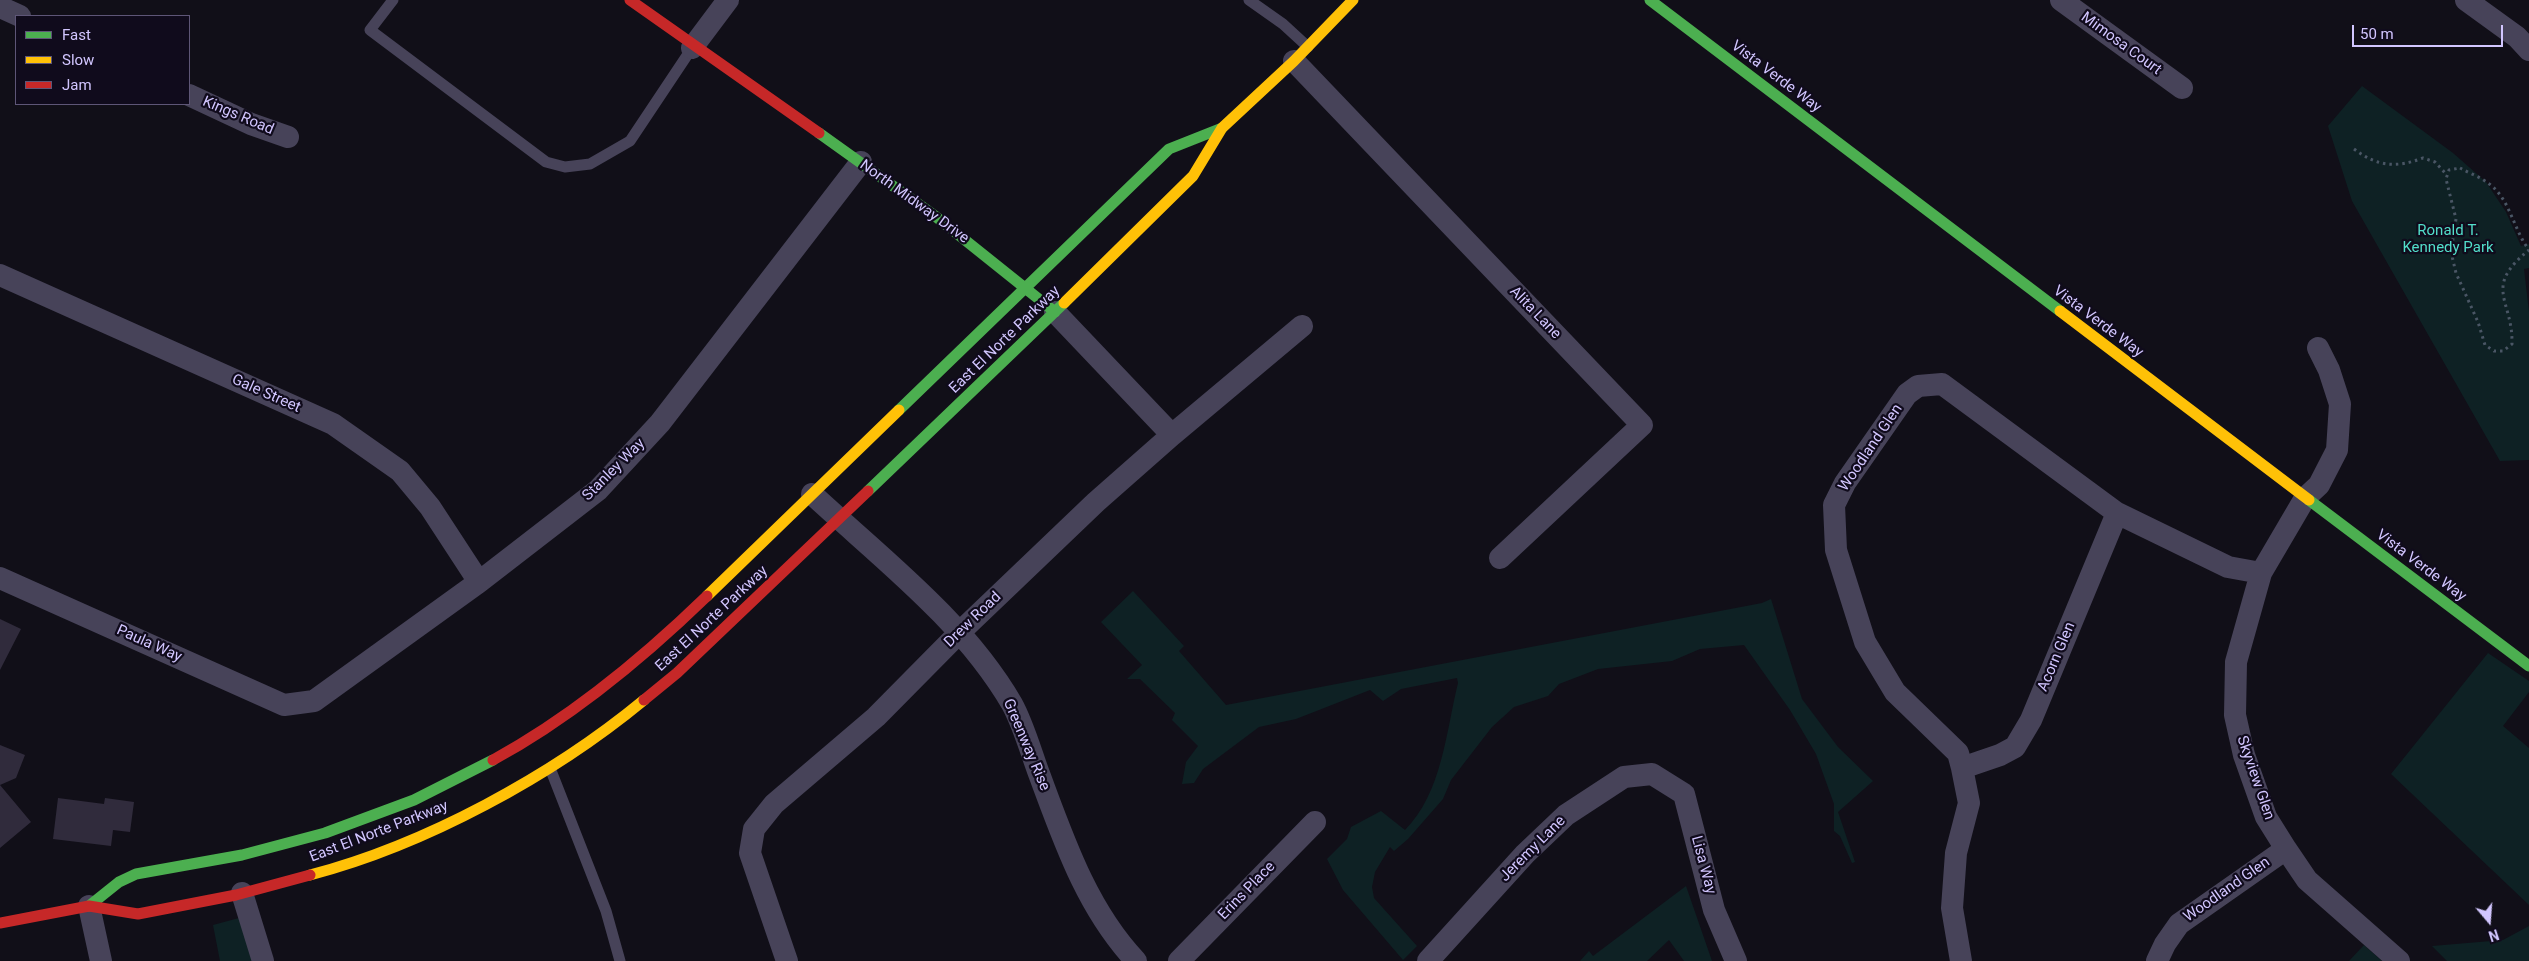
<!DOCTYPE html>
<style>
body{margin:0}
#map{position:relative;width:2529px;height:961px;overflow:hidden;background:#110f18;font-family:Roboto,sans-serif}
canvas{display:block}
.legend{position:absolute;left:15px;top:15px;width:175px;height:90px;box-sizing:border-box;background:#100b1c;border:1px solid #5e5677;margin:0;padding:6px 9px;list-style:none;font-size:15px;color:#d2c6ff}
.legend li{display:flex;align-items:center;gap:10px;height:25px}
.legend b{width:25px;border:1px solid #5e5677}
.north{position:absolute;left:2464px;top:896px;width:50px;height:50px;-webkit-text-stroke:4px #100b1c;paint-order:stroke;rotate:162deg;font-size:14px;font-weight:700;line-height:20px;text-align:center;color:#d2c6ff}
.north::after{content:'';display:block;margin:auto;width:18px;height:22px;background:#d2c6ff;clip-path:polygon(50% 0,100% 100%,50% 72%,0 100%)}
.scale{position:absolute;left:2352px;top:25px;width:151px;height:22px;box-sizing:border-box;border:2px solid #d2c6ff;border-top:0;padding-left:6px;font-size:15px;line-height:18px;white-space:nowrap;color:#d2c6ff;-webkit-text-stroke:4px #100b1c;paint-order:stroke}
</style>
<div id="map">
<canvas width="2529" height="961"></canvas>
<ul class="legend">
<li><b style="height:6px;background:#4caf50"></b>Fast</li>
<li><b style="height:6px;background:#ffc107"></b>Slow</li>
<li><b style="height:6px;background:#c62828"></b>Jam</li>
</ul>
<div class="north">N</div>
<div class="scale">50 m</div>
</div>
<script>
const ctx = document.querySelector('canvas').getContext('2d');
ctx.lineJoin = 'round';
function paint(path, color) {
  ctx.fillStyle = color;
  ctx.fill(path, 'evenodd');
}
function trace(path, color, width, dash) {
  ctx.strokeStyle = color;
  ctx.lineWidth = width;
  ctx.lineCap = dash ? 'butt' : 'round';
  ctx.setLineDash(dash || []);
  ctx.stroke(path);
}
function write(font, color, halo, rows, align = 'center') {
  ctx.font = font + ' Roboto,sans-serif';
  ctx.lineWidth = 4.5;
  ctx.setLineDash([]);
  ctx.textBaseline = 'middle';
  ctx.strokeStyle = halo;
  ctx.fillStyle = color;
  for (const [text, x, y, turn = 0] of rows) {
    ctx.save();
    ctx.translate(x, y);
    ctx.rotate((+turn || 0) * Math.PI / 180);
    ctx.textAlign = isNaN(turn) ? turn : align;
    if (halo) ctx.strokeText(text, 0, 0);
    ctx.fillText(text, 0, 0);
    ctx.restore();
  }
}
paint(new Path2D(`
 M2362,86L2453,153L2486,182L2506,212L2521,246L2529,244V268L2524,269L2529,312V460L2500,461L2352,201L2328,126Z
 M1133,591L1184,646L1179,651L1226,705L1762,603L1771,599L1802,699L1838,747L1873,781L1838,812L1855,862L1852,863L1840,836L1834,831V804L1816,754L1790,710L1744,645L1700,649L1672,661L1598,669L1559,684L1548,696L1514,707L1492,727L1451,780L1443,799L1408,839L1394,851L1390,847L1375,872L1372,887L1374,898L1417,946L1403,960L1343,890L1327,859L1347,839L1351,827L1381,811L1405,830C1442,793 1446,732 1458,683L1457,678L1401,689L1383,701L1370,690L1296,719L1259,727L1203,769L1194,783L1182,784L1186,762L1198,746L1172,720L1175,713L1140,679H1127L1142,665L1101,622Z
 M2488,653L2529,681V692L2503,726L2529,748V905L2391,774Z
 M1686,886L1712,961H1684L1669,940L1647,961H1580L1589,951L1593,956Z
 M239,918L253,961H220L213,925Z
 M2529,926V961H2447L2432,946L2503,940Z
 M2364,945L2382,961H2349Z`), '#0e2124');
paint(new Path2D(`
 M0,619L21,629L0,670Z
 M0,745L25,755L16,778L0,785L31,822L0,848Z
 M58,798L104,804L105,798L134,802L130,832L113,830L111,846L53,839Z`), '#302b3c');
trace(new Path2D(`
 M2354,149C2378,167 2396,168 2423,158L2435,162L2447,175
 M2460,168C2469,173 2480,177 2488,183C2510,198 2513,229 2529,250C2482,288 2513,299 2512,344L2503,351H2494L2485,345L2478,322L2456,273L2451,252L2456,219L2446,179L2449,170Z`), '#4a5665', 3, [2.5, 4]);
trace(new Path2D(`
 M393,0L370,30L546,162L565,167L590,164L630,141L692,48
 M1249,0L1283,24L1308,47
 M550,768L606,911L620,961`), '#474359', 11);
trace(new Path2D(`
 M2061,0L2182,88
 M2466,0L2517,37L2529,50
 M0,7L20,16
 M692,48L728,0
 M1294,61L1642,425L1500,558
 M189,95L251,124L288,137
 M0,275L333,424L400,471L430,507L479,582
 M1055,312L1172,435
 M2318,348L2329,370L2340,404L2337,450L2319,485L2305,498L2261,573L2236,662L2235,715L2244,755L2266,817L2286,849L2307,880L2399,961
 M812,494C882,559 963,620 1012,704C1023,724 1030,749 1038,771C1063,838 1086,908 1136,961
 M0,578L284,705L314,701L479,582L598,490L660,423L861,162
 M1962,768L2000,755L2015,747L2031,720L2117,513
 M242,893L263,961
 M89,906L101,961
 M787,961L750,853L754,829L774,804L876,717L960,632L1096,502L1172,435L1302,326
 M1179,961L1315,822
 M1428,961L1525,854L1566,815L1624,777L1652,774L1684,794L1714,910L1736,961
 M1961,961L1952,908L1956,853L1969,803L1962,768L1958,753L1895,692L1865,642L1836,550L1834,505L1845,483L1907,394L1918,386L1942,384L2117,513L2228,567L2261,573
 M2157,961L2165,944L2179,924L2286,849`), '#474359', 22);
trace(new Path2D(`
 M1650,0L2060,311
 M819,133L935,216L1055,312
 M899,410L1169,149L1222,128
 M868,491L1064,303
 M2309,500L2529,666
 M89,906L119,882L136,874L242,855L325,833L414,800L493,760`), '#4caf50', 11);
trace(new Path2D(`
 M1064,303L1193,176L1222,128L1294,61L1353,0
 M2060,311L2309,500
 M707,596L899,410
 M310,875C425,845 552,776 644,700`), '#ffc107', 11);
trace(new Path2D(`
 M630,0L819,133
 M644,700L677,673L868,491
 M493,760C572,717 642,659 707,596
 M0,923L89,906L138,914L236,895L310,875`), '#c62828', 11);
write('15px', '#d2c6ff', '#100b1c', [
 ["Mimosa Court",2121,44,36],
 ["Vista Verde Way",1776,77,37],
 ["Kings Road",238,116,23],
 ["North Midway Drive",914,202,36],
 ["Alita Lane",1535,313,46],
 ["Vista Verde Way",2098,322,37],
 ["East El Norte Parkway",1005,340,-44],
 ["Gale Street",266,394,24],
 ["Woodland Glen",1871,448,-56],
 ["Stanley Way",614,470,-45],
 ["Vista Verde Way",2421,566,37],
 ["East El Norte Parkway",712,619,-43],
 ["Drew Road",973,620,-44],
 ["Paula Way",149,644,24],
 ["Acorn Glen",2057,657,-67],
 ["Greenway Rise",1026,745,67],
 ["Skyview Glen",2255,778,71],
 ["East El Norte Parkway",379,832,-21],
 ["Jeremy Lane",1533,849,-45],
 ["Lisa Way",1703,865,75],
 ["Woodland Glen",2227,890,-35],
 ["Erins Place",1247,891,-46]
]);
write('15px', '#52deca', '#100b1c', [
 ["Ronald T.",2448,231],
 ["Kennedy Park",2448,248]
]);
</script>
